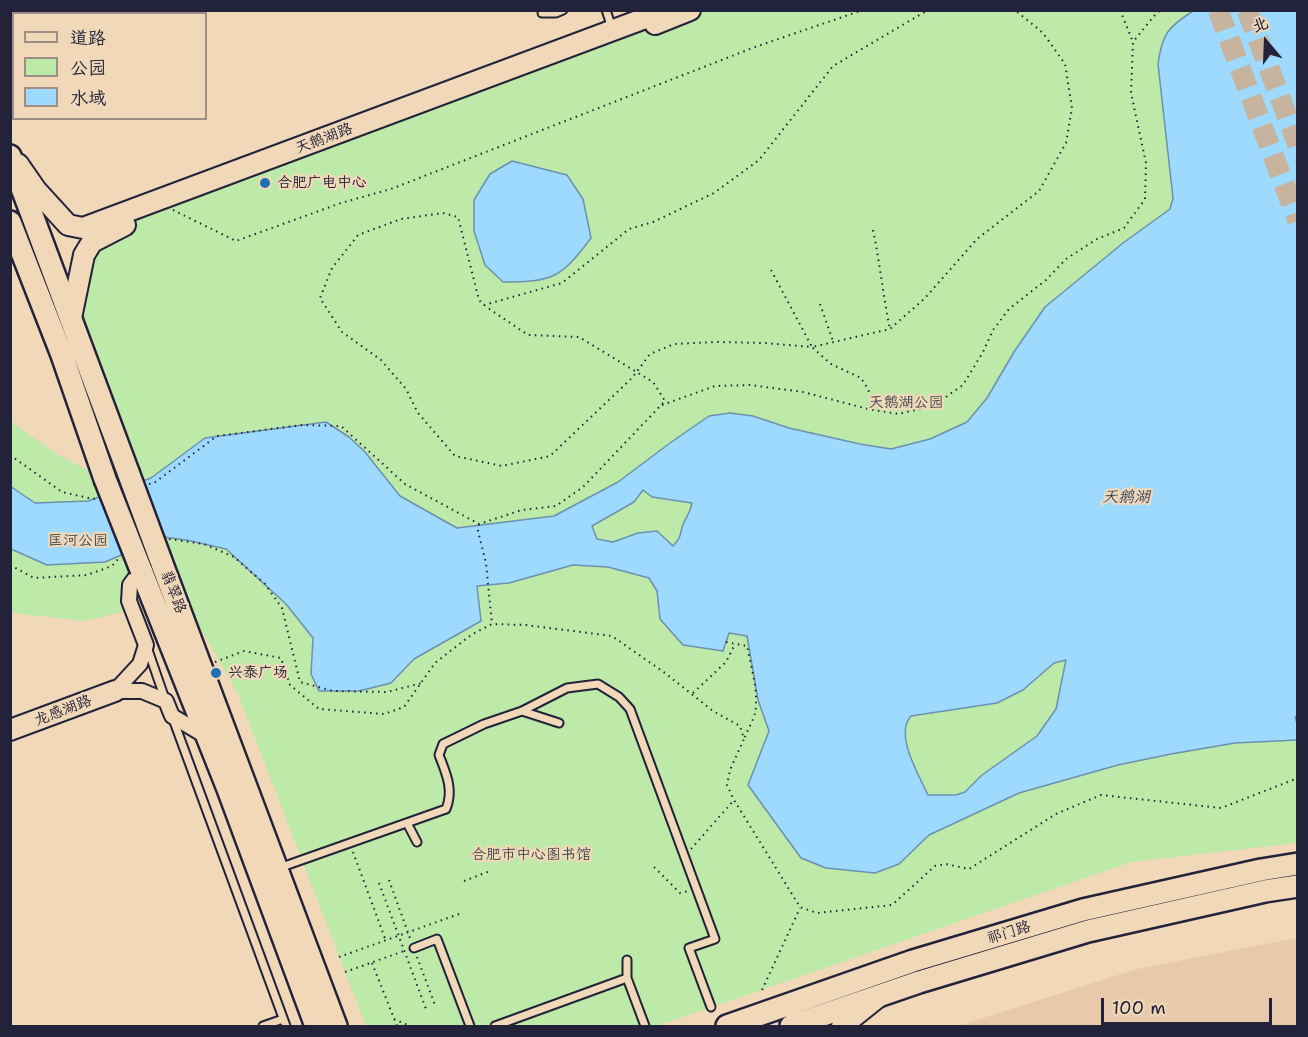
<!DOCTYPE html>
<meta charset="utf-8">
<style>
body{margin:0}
#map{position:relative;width:1308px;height:1037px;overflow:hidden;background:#f0d8b8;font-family:"Shantell Sans","LXGW WenKai TC",sans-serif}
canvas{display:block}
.frame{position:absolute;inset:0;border:12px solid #22223b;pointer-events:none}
.legend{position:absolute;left:12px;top:12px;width:195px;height:108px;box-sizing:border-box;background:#f0d8b8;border:2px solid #9e8f86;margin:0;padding:8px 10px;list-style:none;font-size:18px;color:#22223b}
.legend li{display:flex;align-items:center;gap:12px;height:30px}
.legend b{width:30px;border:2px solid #9e8f86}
.north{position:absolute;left:1236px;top:12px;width:60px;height:60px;-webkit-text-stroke:4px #f0d8b8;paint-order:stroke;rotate:341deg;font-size:16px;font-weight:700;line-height:24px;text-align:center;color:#22223b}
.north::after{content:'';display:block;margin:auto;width:21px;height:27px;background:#22223b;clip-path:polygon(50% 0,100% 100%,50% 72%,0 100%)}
.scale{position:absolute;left:1101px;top:998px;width:171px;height:27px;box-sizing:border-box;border:3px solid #22223b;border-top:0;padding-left:8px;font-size:18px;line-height:21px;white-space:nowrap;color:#22223b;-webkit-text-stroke:4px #f0d8b8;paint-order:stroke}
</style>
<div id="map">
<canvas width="1308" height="1037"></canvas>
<div class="frame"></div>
<ul class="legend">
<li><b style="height:8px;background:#f0d8b8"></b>道路</li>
<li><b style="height:16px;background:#bdeaa8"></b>公园</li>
<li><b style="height:16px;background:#9ddafe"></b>水域</li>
</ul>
<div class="north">北</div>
<div class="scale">100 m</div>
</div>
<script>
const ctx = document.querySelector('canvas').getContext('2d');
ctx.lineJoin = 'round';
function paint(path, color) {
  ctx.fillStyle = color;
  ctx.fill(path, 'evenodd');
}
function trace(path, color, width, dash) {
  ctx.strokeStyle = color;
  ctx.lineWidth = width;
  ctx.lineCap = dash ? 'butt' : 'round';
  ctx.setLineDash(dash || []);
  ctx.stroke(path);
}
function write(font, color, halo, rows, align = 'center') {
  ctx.font = font + ' "Shantell Sans","LXGW WenKai TC",sans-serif';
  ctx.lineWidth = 4.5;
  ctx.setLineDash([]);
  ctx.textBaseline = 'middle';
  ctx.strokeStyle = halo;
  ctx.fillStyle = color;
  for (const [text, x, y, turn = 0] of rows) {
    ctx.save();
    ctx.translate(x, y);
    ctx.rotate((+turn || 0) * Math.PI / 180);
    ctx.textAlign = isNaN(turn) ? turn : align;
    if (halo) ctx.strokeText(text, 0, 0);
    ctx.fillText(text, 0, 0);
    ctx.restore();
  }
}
paint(new Path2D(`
 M1297,938V1026H958L1137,969Z`), '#e8c9ab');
paint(new Path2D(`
 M690,11H1297V843L1131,862L657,1026H366L238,694L162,561C132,572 130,579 132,609L86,621L11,613L10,421L55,453L105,479L128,472L71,318L84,255L130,223Z`), '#bdeaa8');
const water = new Path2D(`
 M1193,11H1297L1298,715L1295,717L1297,723V740L1235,743L1171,754L1118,765L1019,793L929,835L899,864L875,873L826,868L801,858L748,785L769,731L758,700L747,636L729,633L723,651L683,645L660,619L657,591L649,578L608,567L573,565L509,583L477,586L481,621L414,659L391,683L359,691H319L311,674L313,638L286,604L226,549L186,540L164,537L105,562L47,565L11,549L10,486L35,503L88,501L151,478L205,438L326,422L349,437L365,452L400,496L457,528L554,516L618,482L670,443L709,416L730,413L753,416L789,428L860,444L891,449L930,439L967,422L987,398L1014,352L1045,307L1123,243L1170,209L1173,198L1158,64C1162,34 1168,27 1193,11ZM643,490L652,497L692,503C690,513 688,514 684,522C679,533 683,536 673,546L657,531L638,533L613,542L597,539L592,526L634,502ZM1066,660L1056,709L1037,736L982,775L965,792L956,795H928C919,775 894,735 911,716L997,703L1023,690L1054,663Z
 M512,161L567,175L583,199L591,238C561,278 553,282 503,282L485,265L474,231V200L490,174Z`);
paint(water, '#9ddafe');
trace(water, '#6c90b0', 1.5);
trace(new Path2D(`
 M1218,10L1298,221
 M1247,10L1298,145`), '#c7b49f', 21, [21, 10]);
const lane = new Path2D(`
 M606,10L612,28
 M542,13H556L563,10
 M147,647L165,699
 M522,711L567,688L598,684L619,697L630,709L715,939L689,948L711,1007
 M173,719L286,1026
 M407,823L417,842
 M279,868L446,809C454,790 446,773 439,755L443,744L484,724L522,711L559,723
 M414,948L437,939L470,1026
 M627,978V960
 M263,1026L283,1019
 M495,1026L627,978L645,1026`);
const street = new Path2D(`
 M141,570L130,585L129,601L146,645L140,664L115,691H142L166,701L172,716L209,738`);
const secondary = new Path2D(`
 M655,24L690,10
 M18,164L36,190L68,225L83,228L667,10
 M71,318L84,255L92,242L125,225
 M10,730L115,691
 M842,1026L877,998`);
const primary = new Path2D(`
 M10,156L128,472
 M10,222L62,355L105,479
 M161,561L336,1026
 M141,570L228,789L316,1026
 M727,1026L913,961L1083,910L1261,870L1298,864
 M791,1026L919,982L1088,931L1265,891L1298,886`);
trace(lane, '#22223b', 11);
trace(street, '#22223b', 18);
trace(secondary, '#22223b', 24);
trace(primary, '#22223b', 26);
trace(new Path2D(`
 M1120,10L1133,42
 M173,210L236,241L341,203L391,189L755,47L863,10
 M873,230C880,263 883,296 890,329
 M771,270L812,347L890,329L925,298L977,239L1039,191L1066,143L1072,108L1065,64L1043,33L1015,10
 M820,304L833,341
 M662,405L715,386L750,385L803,392L868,409L898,414L933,406L963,385L983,352L993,330L1009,309L1046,280L1066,259L1097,239L1124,228L1145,199L1146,163L1131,93L1133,42L1154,16L1161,10
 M868,409L871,398L868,389L861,378L831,364L812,347L764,343L718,342L674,344L650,354L632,378L550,456L502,466L455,456L418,413L406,389L381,360L342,332L320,298L332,268L358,235L401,219L443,213L458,217L479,300L484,305L562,283L629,229L653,222L714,193L759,160L833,66L928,10
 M10,455L62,492L93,499L97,498
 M149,484L154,483L217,436L302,425L341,426L405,484L479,524L522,510L556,506L583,487L665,401L653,382L579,337L528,335L485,306
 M479,524L478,531L486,563L492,624
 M169,539L204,544L234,557L265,584L282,608L300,682L333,691L387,692L422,683
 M10,565L34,578L87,575L112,566L119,558
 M726,642L747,646C751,667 759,692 755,713C754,719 747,731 744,739
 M215,662L244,651L281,658L290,685L319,709L384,714L404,707L435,663L471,635L492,624L526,625L612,636L665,673L713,711L740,726L744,739L730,770L727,785L734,800L800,907L817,913L892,905L935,866L946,864L969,869L1056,814L1101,795L1221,808L1298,778
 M693,693L726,662L735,644
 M691,849L734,800
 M353,852L386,941
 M654,867L680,893L688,891
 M389,880L411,941
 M464,881L490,871
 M379,883L426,1009
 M339,957L459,914
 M417,957L435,1005
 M372,963L397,1026
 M345,972L404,951
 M762,990L800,908
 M394,1019L410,1026`), '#22223b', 2, [1.5, 4.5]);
trace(lane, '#f0d8b8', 7);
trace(street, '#f0d8b8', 14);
trace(secondary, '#f0d8b8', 20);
trace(primary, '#f0d8b8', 21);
const primaryBridge = new Path2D(`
 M128,472L161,561
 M105,479L141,570`);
trace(primaryBridge, '#22223b', 26, []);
trace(primaryBridge, '#f0d8b8', 21);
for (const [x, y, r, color] of [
 [265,183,6,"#1f6fb2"],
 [216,673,6,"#1f6fb2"]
]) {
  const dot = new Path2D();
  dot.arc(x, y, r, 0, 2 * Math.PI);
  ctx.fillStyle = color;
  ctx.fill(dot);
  trace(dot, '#f0d8b8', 2);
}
write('15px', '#22223b', '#f0d8b8', [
 ["天鹅湖路",324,139,-21],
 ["翡翠路",173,592,69],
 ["龙感湖路",63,711,-21],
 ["祁门路",1009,933,-17]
]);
write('15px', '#22223b', '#f0d8b8', [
 ["合肥广电中心",277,183],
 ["兴泰广场",228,673]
], 'left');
write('15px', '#414a51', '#f0d8b8', [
 ["天鹅湖公园",906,403],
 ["匡河公园",78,541],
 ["合肥市中心图书馆",531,855]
]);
write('italic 16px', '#3b4762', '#f0d8b8', [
 ["天鹅湖",1126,498]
]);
</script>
